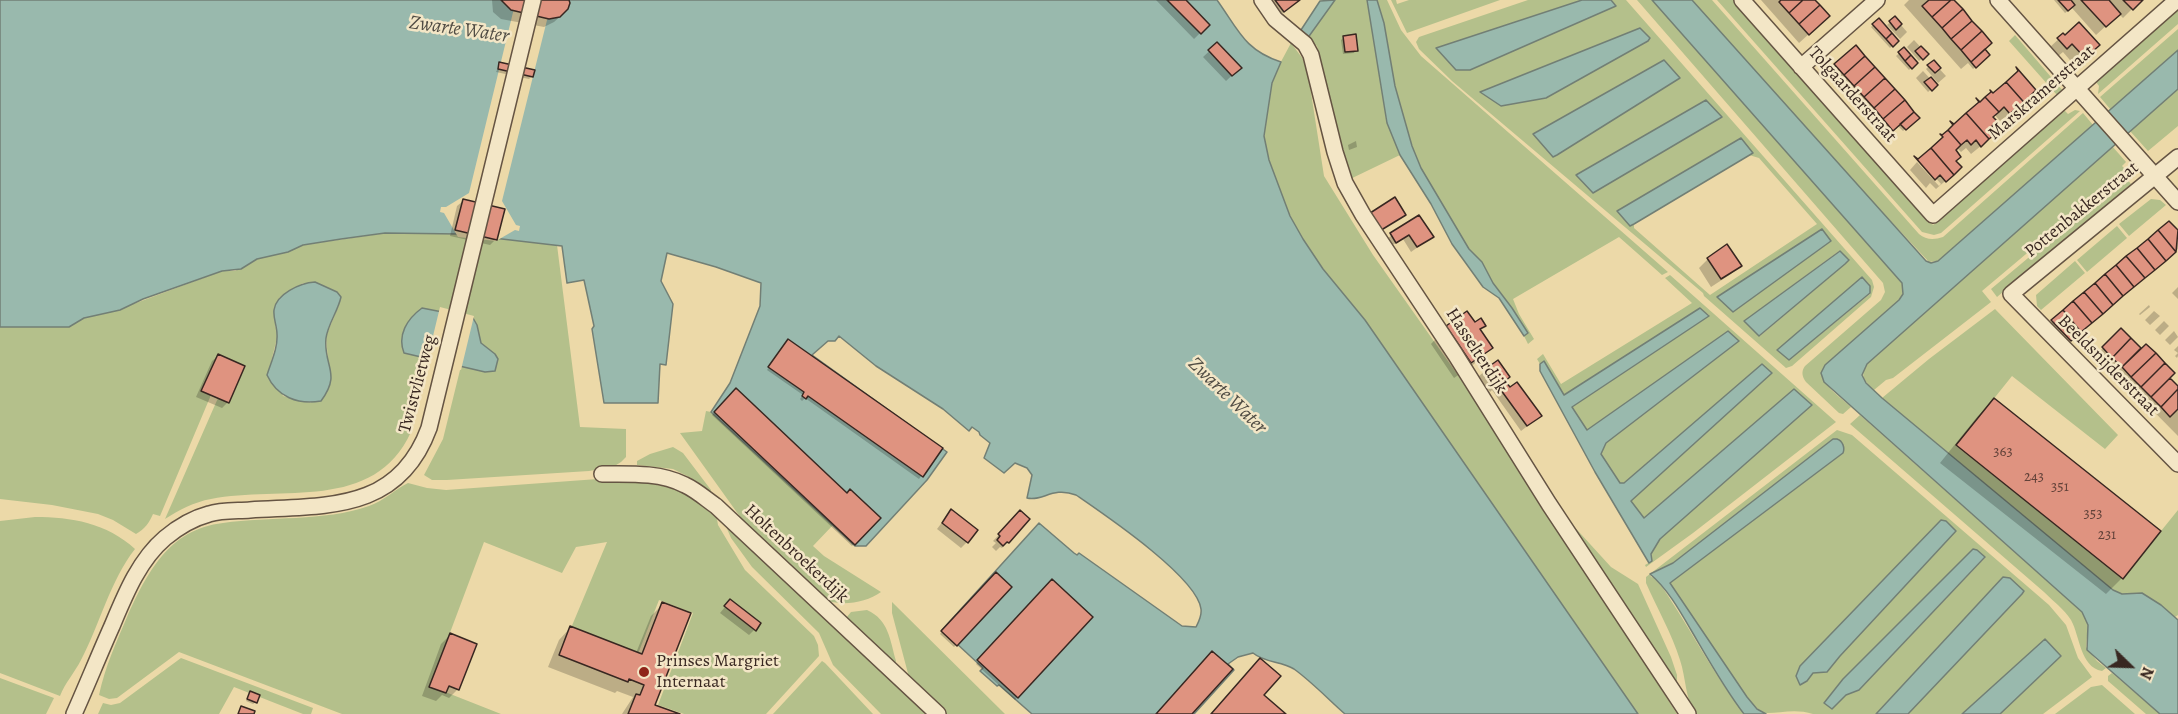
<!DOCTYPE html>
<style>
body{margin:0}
#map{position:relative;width:2178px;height:714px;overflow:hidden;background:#ecd9a8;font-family:Alegreya,serif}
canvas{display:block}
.north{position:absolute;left:2100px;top:636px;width:60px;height:60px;-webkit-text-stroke:4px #f3e6c6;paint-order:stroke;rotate:113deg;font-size:16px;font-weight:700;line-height:24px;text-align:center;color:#382721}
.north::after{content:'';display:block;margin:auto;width:21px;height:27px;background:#382721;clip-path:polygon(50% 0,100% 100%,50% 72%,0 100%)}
</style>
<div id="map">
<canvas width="2178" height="714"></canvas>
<div class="north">N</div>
</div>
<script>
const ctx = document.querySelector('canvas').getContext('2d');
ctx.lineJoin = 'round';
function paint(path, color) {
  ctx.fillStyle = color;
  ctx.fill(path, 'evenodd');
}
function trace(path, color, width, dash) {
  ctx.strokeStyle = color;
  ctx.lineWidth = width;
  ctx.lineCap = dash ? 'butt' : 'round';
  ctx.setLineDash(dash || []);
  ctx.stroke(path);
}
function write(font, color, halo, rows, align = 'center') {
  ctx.font = font + ' Alegreya,serif';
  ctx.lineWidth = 5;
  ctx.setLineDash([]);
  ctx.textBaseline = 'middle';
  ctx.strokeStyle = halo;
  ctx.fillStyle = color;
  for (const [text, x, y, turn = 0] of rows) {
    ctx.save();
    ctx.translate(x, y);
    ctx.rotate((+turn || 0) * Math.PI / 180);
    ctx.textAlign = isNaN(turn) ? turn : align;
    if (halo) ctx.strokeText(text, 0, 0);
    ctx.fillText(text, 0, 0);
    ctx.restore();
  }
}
paint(new Path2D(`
 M1335,0H1367L1387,123L1400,155L1344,182L1317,46L1307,39Z
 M1377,0H1387L1401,30L1421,56L1668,272L1662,275L1619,237L1513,299L1519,314L1534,339L1528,344L1524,336L1527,334L1512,308L1493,283L1482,262L1469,249L1421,168L1412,146L1395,86L1384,23Z
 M1391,0H1396L1397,4L1409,0H1500L1407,33Z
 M1528,0H1582L1436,48L1616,5L1611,0H1626L1872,280L1874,287L1871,297L1792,366L1786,368L1704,296L1703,293L1452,81L1419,49L1416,42L1419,37ZM1664,60L1680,78L1553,157ZM1706,100L1722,117L1577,176V175ZM1753,153L1749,155L1759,158L1817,224L1710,295L1634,228V224ZM1822,229L1831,241L1733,312L1717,297ZM1839,251L1849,259L1845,264L1760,336L1744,321ZM1862,277L1869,284L1870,294L1789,360Z
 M1637,0H1652L1902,283L1903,294L1899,300L1823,369C1819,385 1841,397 1851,407L1843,414L1839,413L1806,382C1802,377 1801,371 1805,366L1881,300L1885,292L1883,283Z
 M1692,0H1712L1919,234C1926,240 1934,240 1943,237L2083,113L2093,125L1938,261L1929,262L1816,141Z
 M1717,0H1734L1933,225L2064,110L2068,114L2075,110L2080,111L1941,233L1934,235L1922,232Z
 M2178,10V24L2098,94L2099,86L2096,82Z
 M2178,29V50L2111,110L2100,97Z
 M2015,35L2063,91L2057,95L2009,41Z
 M1291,43L1303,59L1309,80L1324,176L1373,255L1491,422L1677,714H1638L1365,320L1323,269L1303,239L1290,216L1269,160L1264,136L1272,83L1276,71Z
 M2178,89V126L2148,151L2130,131Z
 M2112,146L2126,162L2122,166L2126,170L1982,291L1991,302L1893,378L1886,380L1874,390C1865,382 1859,376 1867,364Z
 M2125,177L2131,184L1997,297L1991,289Z
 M2151,199L2160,200L2166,205L2129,236L2119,224Z
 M2117,226L2127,238L2087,272L2077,260Z
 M386,233L459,234L557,245L580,427L626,429V457L621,462L613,467L589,471L447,480H432L424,475L443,439L461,366L485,372L495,354L481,343L477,325L466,316L422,308L416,313L404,328L429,359L411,432C374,513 281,485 211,499C194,502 179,510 165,519L218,398L229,403L245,366L218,354L201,390L211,395L160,516L153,514C149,523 145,529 136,534L113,520L98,514L52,505L0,499V327H69L84,318L128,306L222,271H235L257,259L288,252L303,245ZM303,283L339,305L326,336L328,360L311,403L283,396L270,366L278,334L275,325L279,298Z
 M2075,261L2085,273L2041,310L2037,306L2036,295Z
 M1670,275L1836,422L1693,533L1646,567L1645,565L1652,561L1651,554L1655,544L1794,389L1644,518L1630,501L1772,373L1762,364L1624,483H1620L1601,454L1606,443L1738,341L1727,332L1587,430L1572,407L1709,315L1700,308L1564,396L1544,361L1540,364L1537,359L1543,354L1561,384L1692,303L1665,278Z
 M1995,309L2118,435L2105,449L2012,376L1956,446L2123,578L2178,510V615L2175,617L2161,605L2137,593L2122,594L2113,590L1882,398L1929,359Z
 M706,411L711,412L833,525L813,546L824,556L881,592C867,602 845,606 828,601L751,532L680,433L702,431Z
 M1860,415L2082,612L2088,625L2086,647L2097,661L2106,668L2102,671C2080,667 2080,636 2071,620C2064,609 2053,601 2044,592L1850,424Z
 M1837,430L1852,435L2049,605L2066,625L2078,658L2092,677L2043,714H2000L2061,656L2045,640L1962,714H1908L2022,594L2010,578L2005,577L1876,714H1813C1794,708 1778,714 1764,713C1744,704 1686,607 1670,583L1843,453V445L1839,440L1834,439L1673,563L1650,574L1651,577L1656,578C1687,622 1711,671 1744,714H1695C1685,697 1686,678 1680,660C1672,634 1657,608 1646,583V577ZM1956,531L1840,656L1827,672L1813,673L1807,681L1800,685ZM1973,549L1977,550L1985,558L1859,690L1846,695L1835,705L1824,703L1843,679Z
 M673,447L683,453L711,490L710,494L691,478L673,469L637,465V461L650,454Z
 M598,479L647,483L676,489L716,513L718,525L745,570L814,636L818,645L819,656L766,714H684L658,705L693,613L659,600L638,654L571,628L607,542L576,547L562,573L484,542L430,686L501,714H342L179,652L117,698L109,699L99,695C105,667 116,643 127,617C147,573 169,529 223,523C270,516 323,522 369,506C384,501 394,490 408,483L427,488L446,490Z
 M35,517C71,517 107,523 135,549C110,581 100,624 81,660C75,672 65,683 60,696L0,673V521Z
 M722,517L933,714H881L833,665L819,633L752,567L731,538Z
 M1569,521L1611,567L1638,584L1671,657L1677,675V683H1674Z
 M892,602L1005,714H945L910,681L892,613Z
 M867,610C889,620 890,640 896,661L895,665L846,618L851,612Z
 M181,658L313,708L311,714H303L234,687L219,714H98L103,703L111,705L120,703Z
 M822,661L825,663L873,714H773Z
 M2112,673L2160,714H2146L2108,681V676Z
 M0,678L54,698L46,714H0Z
 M2102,685L2135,714H2055L2091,687Z`), '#b4c08b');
const water = new Path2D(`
 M0,0H1217C1238,29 1244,50 1281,62L1272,83L1264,136L1269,160L1290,216L1303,239L1323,269L1365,320L1638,714H1345C1329,700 1312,682 1294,669C1281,661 1265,663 1253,653L1238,657L1228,664L1234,670L1194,714H1032L999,685L997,686L980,671L983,668L942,630L1039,523L1074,553L1077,555L1079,553L1182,626L1196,627C1199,621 1202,616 1201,609C1197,577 1105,515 1076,495C1052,486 1043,502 1027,498L1032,475L1027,468L1015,463L1004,473L984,458L990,443L980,435L979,432L972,427L969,431L943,409L876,366L839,336L835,341H828L812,355L947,452L927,480L866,546H855L711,412L730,383L760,306L761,283L716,267L667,253L661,281L673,304L666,365L660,364L658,403H604L592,329L594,326L584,280L567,283L562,246L459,234L385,233L341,239L303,245L288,252L257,259L241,269L222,271L143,299L120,310L84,318L69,327H0Z
 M1335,0L1307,39L1299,33L1320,1Z
 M1367,0H1377L1384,23L1395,86L1412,146L1421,168L1469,249L1482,262L1493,283L1512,308L1528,333L1524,336L1499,298L1483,287L1452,244L1431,204L1400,155L1387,123Z
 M1582,0H1611L1616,6L1470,70H1456L1436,48Z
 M1652,0H1692L1926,261L1931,263L1938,261L2178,50V89L1867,364L1862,375L1866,383L1882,398L2113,590L2122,594L2142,593L2161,605L2178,620V714H2160L2087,650L2088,625L2082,612L1824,382L1821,373L1825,365L1899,300L1903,294L1902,283Z
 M1640,28L1650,38L1648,41L1546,98L1501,106L1480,92Z
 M1664,60L1680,78L1557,155L1553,157L1533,134Z
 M1706,100L1722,117L1593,193L1576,175Z
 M1741,138L1753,153L1634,224L1630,226L1617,211Z
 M1822,229L1831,241L1733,312L1717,297Z
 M1840,251L1849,260L1845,264L1759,336L1744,321Z
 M1862,277L1870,286V293L1789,360L1777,350Z
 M315,282L337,292L341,297C338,311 328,324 326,338C323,366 342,373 321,401C298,405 277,397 267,375C271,362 278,348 277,334C277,326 273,318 274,310C276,294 300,283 315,282Z
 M422,308L473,318L477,325L481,343L495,354L498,359L495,371L485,372L404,353C397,335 407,319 422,308Z
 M1700,308L1709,316L1572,407L1587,430L1728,331L1739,341L1606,443L1601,454L1620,483H1624L1762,364L1772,373L1631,501L1644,518L1794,389L1812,405L1660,539L1651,554L1652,561L1649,563L1595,472L1540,371V364L1544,361L1564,395Z
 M1833,439H1837C1843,441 1845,448 1843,453L1670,583L1747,697L1757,709L1766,714H1744C1724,688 1708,659 1691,630C1680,611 1667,588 1650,574L1673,563Z
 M1941,520L1946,521L1956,531L1840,656L1827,672L1813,673L1807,681L1800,685L1796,676L1800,666Z
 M1973,549L1977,550L1985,557L1859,690L1846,695L1832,709L1824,703L1843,679Z
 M2003,577L2010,578L2024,591L2022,594L1908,714H1876Z
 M2045,639L2061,656L2000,714H1962Z`);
paint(water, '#99b9ad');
trace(water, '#727f75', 1.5);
paint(new Path2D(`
 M516,0H552L502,201L516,225L520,226L519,231L515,230L496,241L458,237L444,213L440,212L441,207H446L469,193Z
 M440,307L474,316L461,370L427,361Z`), '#ecd9a8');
paint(new Path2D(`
 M492,0H567L564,13L554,22L544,27L501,19L493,12Z
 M1156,0H1184L1208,25L1194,39Z
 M1266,0H1299L1277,17Z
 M1761,0H1814L1819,25L1799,43Z
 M1909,0H1952L1988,55L1973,69L1968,63L1961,69L1904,5Z
 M2054,0H2141L2123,18L2119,14L2096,35L2072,8L2065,13Z
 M1895,18L1907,32L1900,39L1887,25Z
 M1879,20L1897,41L1890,48L1871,27Z
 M2063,35L2089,54L2075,66L2063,52L2057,57L2049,48Z
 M1344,37L1356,50L1354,53L1343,54L1341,40Z
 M1914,40L1927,54L1919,61L1907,47Z
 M1217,44L1240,68L1226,81L1203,57Z
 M1904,49L1916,63L1909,70L1896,56Z
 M1933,62L1946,76L1938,83L1926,69Z
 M500,64L532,76L529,79L496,72Z
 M1835,65L1918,118L1903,131L1898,126L1884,138L1826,74Z
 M1923,71L1936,85L1928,92L1916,78Z
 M2029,95L2026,110L2011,123L2005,117L2000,121L1995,115L1991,118L1987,141L1971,154L1966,148L1961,152L1957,148L1954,151L1955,161L1951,176L1936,189L1930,183L1926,188L1910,170L1917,162L1939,186L1941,184L1920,160L1935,147L1934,145L1954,126Z
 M1356,141L1357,147L1349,150L1348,145Z
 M463,201L496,239L490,245L450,236L457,206Z
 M1419,217L1432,237L1411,252L1403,239L1389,247L1385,240Z
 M2169,223L2178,232V249L2064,346L2046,327Z
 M1708,259L1740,266L1731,274L1711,287L1699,268Z
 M2178,287V299L2172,293Z
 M2149,305L2150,307L2140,315L2139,314Z
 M2154,311L2160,316L2150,325L2145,320Z
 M2164,321L2169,326L2160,335L2155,330Z
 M1474,324L1484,325L1479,330L1491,348L1474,364L1454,378L1431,344L1447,327Z
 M2121,330L2178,388V436L2097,354Z
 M2174,331L2178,337L2170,345L2165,340Z
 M786,343L941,449L919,479L805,398L802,401L800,399L803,395L767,370Z
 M2178,346V356L2177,358L2175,356L2178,353L2174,350Z
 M218,356L228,402L222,408L196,397L212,361Z
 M1485,371L1504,382L1534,421L1521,431L1492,390L1490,392L1479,376Z
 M736,390L847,495L879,518L852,546L712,415Z
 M1994,400L2122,578L2106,594L1940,463L1977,417Z
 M946,517L967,542L961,548L937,529Z
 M1015,518L1028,519L1002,548L1000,547L996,551L992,547L996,543L993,541Z
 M996,575L1010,588L954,647L940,634Z
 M1052,581L1091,617L1015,700L976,664Z
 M730,601L754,630L749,635L720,613Z
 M663,604L654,705L676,714H622L633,697L617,691L615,693L548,667L559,640L570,628L636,653L651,616Z
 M450,635L458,689L449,698L442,695L436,701L422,696L441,644Z
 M1248,672L1262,695L1283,714H1210Z
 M250,693L256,702L253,704L246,701Z`), '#0003');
const building = new Path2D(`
 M501,0H569L570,3L568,9L560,17L549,19L511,10Z
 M1167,0H1186L1210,25L1201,34Z
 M1275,0H1300L1284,12Z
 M1781,0H1803L1789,13L1779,2Z
 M1803,0H1815L1820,5L1799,24L1789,13Z
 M1929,0H1951L1932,17L1922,6Z
 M1951,0H1954L1963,9L1942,28L1932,17Z
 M2058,0H2071L2075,5L2068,11Z
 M2081,0H2109L2121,14L2106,27Z
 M2123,0H2143L2133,10Z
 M1820,5L1830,16L1809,35L1799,24Z
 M1963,9L1972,21L1951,39L1942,28Z
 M1895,16L1902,24L1896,30L1889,21Z
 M1879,18L1892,33L1886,39L1872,24Z
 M1972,21L1982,31L1961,50L1951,39Z
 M2079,22L2100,45L2085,58L2072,44L2067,49L2057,38L2063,33L2065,35Z
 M1982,31L1992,43L1971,62L1961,50Z
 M1892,33L1899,41L1893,47L1886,39Z
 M1356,34L1358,51L1345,52L1343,36Z
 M1217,42L1242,68L1232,76L1208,50Z
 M1856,45L1865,56L1844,75L1834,64Z
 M1921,46L1929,54L1923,60L1915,51Z
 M1904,47L1911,55L1905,61L1898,52Z
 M1985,49L1990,55L1976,68L1971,62Z
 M1911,55L1918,63L1912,69L1905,61Z
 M1865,56L1875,67L1854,86L1844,75Z
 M1934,60L1941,68L1935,73L1927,65Z
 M499,62L535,70L533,77L498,69Z
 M1875,67L1885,78L1864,97L1854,86Z
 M2016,67L2036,90L2031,95L2037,101L2029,108L2006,82L2018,71Z
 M1931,77L1938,85L1932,91L1924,82Z
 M1885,78L1895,89L1874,108L1864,97Z
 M2006,82L2029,108L2020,115L2015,109L2010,114L2004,107L1999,112L1985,97L1991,92L1990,90L1993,93Z
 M1895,89L1905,100L1883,119L1874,108Z
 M1985,97L1999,112L1993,117L1997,121L1992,126L1998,132L1989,139L1966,113L1979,102L1976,98L1980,102Z
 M1905,100L1914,112L1893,131L1883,119Z
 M1914,112L1920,118L1906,130L1900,124Z
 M1966,113L1989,139L1981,147L1976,140L1971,145L1967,140L1961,145L1948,130L1953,125L1950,121L1954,124Z
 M1948,130L1961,145L1956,150L1961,157L1956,161L1962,167L1954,175L1931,148L1943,137L1940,134L1942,135Z
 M1931,148L1954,175L1946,182L1940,175L1935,180L1914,156L1918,159Z
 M1395,197L1406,215L1378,232L1367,215Z
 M463,199L505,209L497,240L455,230Z
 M1419,215L1434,237L1417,247L1409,235L1396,243L1390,233Z
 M2169,221L2178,230L2176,252L2158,230Z
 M2158,230L2176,252L2166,261L2148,239Z
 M2148,239L2166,261L2155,270L2137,248Z
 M1727,244L1742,266L1721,279L1707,258Z
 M2137,248L2155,270L2145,278L2126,256Z
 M2126,256L2145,278L2134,287L2116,265Z
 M2116,265L2134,287L2123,296L2105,274Z
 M2105,274L2123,296L2113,305L2095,283Z
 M2095,283L2113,305L2103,314L2084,292Z
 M2084,292L2103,314L2092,323L2073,301Z
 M2073,301L2092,323L2081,332L2063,310Z
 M2063,310L2081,332L2071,341L2051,320Z
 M1467,311L1475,322L1481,318L1486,326L1480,329L1493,348L1471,363L1446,326Z
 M2121,328L2131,338L2112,358L2102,347Z
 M2131,338L2141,348L2122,367L2112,358Z
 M788,339L943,448L923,477L808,396L806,399L802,396L804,392L768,367Z
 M2146,344L2156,353L2131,377L2122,367Z
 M2156,353L2165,363L2141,387L2131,377Z
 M218,354L245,366L229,403L201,391Z
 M1498,360L1510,377L1505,381L1510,387L1517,382L1542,416L1527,426L1498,386L1496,387L1484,370Z
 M2165,363L2175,373L2151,397L2141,387Z
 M2170,378L2178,386V389L2161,407L2151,397Z
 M736,388L847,493L850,489L881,518L855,545L714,412Z
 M2178,389V409L2170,417L2161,407Z
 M1994,398L2161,531L2123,579L1956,445Z
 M951,509L978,530L968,543L942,523Z
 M1020,510L1030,519L1009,543L1007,542L1003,546L997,540L1000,536L998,534Z
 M996,572L1012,587L957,646L941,631Z
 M1052,579L1093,617L1018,698L977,660Z
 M730,599L761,623L756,631L724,606Z
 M662,602L691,613L655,705L680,714H628L636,694L640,695L644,685L629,679L628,682L559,655L570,626L642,654Z
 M450,633L477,644L459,690L449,686L446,693L429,687Z
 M1212,651L1233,669L1192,714H1156Z
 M1260,658L1281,676L1264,695L1286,714H1211Z
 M250,691L260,695L257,703L247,699Z
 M241,706L255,711L254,714H238Z`);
paint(building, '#df9380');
trace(building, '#382721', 1.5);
const minor = new Path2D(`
 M1262,0L1275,19L1305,44L1311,55L1335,152L1345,183L1363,215L1455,354L1549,504L1688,714
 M1742,0L1933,215L2177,0
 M1998,0L2178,202
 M1801,67L1877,0
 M2178,157L2011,294L2178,464
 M602,474C628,474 660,472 685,485C696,490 706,499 716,506L938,714
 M74,714C87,685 99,655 112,626C125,595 139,560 165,538C177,528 194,518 209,514C221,510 237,511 250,510C325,505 398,513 429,428L533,0`);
trace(minor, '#655443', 18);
trace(minor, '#f3e6c6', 15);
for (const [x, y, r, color] of [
 [644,672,6,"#8f2418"]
]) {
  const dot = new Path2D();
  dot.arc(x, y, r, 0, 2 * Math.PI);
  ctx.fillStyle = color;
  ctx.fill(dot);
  trace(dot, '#f3e6c6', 2);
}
write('15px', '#624239', null, [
 ["363",2003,452],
 ["243",2034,477],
 ["351",2060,487],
 ["353",2093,514],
 ["231",2107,535]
]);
write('18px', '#382721', '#f3e6c6', [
 ["Marskramerstraat",2042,93,-41],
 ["Tolgaarderstraat",1852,95,48],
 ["Pottenbakkerstraat",2082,210,-39],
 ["Hasselterdijk",1476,351,57],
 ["Beeldsnijderstraat",2108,366,45],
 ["Twistvlietweg",418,384,-75],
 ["Holtenbroekerdijk",796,554,43]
]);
write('18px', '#382721', '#f3e6c6', [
 ["Prinses Margriet",656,662],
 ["Internaat",656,683]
], 'left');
write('italic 20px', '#504c44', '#f3e6c6', [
 ["Zwarte Water",459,30,8],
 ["Zwarte Water",1227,396,44]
]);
</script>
